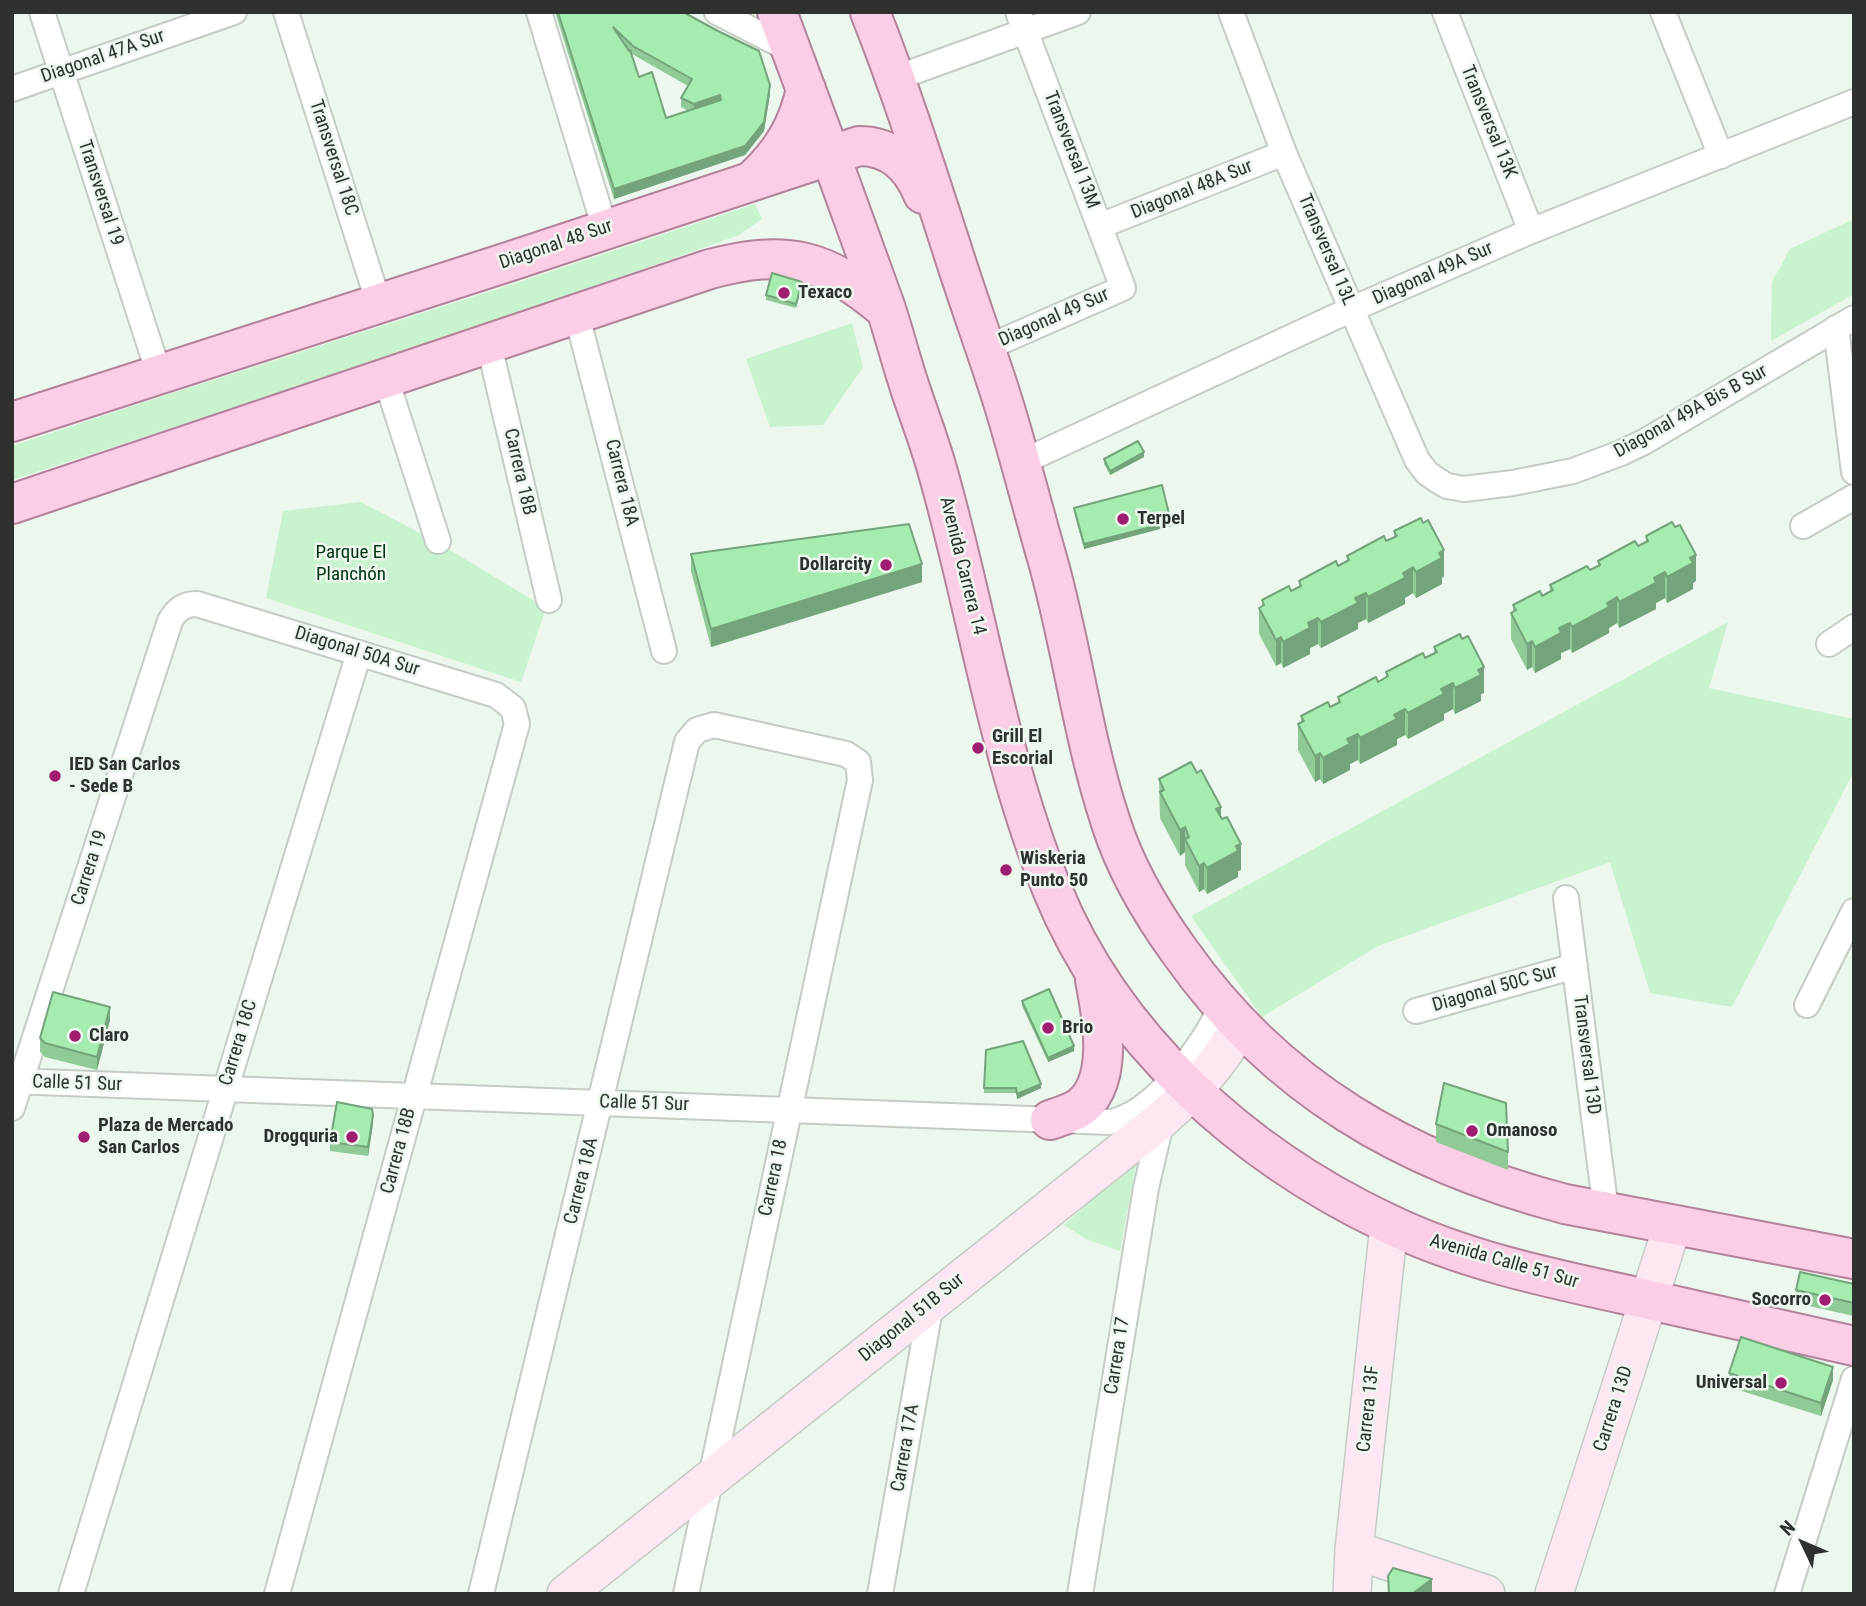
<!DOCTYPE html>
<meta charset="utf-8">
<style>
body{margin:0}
#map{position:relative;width:1866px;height:1606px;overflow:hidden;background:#ecf7ed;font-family:"Roboto Condensed",sans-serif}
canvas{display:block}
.frame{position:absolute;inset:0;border:14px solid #2e322f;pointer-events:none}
.north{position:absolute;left:1768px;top:1508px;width:70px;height:70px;-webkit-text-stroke:5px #ecf7ed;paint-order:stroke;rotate:314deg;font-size:19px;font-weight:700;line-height:28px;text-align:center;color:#2e322f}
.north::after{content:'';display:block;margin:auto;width:24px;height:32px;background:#2e322f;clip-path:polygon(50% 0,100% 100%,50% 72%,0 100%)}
</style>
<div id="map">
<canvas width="1866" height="1606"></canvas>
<div class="frame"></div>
<div class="north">N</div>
</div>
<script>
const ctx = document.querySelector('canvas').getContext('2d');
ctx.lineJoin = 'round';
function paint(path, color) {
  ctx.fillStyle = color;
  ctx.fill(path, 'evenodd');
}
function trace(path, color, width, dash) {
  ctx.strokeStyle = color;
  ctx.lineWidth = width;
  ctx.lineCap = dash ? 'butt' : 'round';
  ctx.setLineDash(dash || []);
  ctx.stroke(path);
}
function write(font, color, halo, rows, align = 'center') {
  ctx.font = font + ' "Roboto Condensed",sans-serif';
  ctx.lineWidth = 5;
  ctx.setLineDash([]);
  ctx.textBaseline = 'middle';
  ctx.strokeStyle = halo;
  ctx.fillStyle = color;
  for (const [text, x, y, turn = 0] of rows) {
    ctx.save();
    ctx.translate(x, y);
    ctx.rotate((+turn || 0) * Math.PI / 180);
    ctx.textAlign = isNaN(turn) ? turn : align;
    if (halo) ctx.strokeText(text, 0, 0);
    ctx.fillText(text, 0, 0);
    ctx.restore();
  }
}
paint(new Path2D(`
 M755,204L762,219L739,235L711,245L444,339L12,480V446L151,400L510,285Z
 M1854,219V294L1771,341L1772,282L1790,249Z
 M852,323L863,367L823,425L770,427L746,359Z
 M361,502L435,541L546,608L521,682L266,598L283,511Z
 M1728,622L1709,688L1854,719V771L1732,1007L1650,993L1610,862L1378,946L1262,1017L1191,916Z
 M1137,1159L1120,1251L1086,1239L1064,1225Z`), '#c9f3ce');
const street = new Path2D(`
 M42,12L159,374
 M286,12L379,304
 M539,12L605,229
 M717,12L791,50
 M1231,12L1284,153L1417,460L1427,473L1437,480L1447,486L1464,489L1513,483L1573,471L1621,453L1644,442L1854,318
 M1445,12L1531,231
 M1663,12L1721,156
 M896,78L1078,12
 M12,89L234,12
 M1100,226L1284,153
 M577,316L664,651
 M1836,328L1854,472
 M489,345L549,600
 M984,349L1123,288L1018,12
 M386,379L438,541
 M1020,463L1352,309L1531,231L1854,102
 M1803,526L1854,497
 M1829,644L1854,627
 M1566,898L1606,1211
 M1807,1005L1854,911
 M1416,1011L1575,966
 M12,1081L1110,1122C1153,1115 1205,1045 1221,1006
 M12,1108L170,621C177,609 184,604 197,604L496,695L513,708L517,724L277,1594
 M71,1594L359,653
 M481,1594L687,742L697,730L714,725L846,754L858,762L860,780L686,1594
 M880,1594L931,1303
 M1080,1594L1146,1188L1162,1119
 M1787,1594L1854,1379`);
const secondary = new Path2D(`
 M1354,1550L1486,1594
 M566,1594L1162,1119C1194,1091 1220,1064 1240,1026
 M1352,1594L1354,1550L1389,1225
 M1554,1594L1673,1224`);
const primary = new Path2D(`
 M777,12C814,110 850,208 885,306C894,333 901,361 910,388C919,415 929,441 937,469C977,608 997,754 1052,889C1113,1039 1243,1155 1387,1223C1463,1260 1549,1278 1632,1296C1706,1313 1780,1329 1854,1346
 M870,12C901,90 926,169 952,249C968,300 987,351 1003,402C1019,454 1032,506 1047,558C1072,645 1082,736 1111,823C1126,870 1151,912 1180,952C1276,1088 1405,1162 1565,1204L1854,1259
 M754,179C782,153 798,126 806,89
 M12,422L511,261L859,146C891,146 911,165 923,194
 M12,504L710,269C787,249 824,258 885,309
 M1050,1120C1059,1117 1068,1114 1076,1110C1116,1087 1102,1016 1095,980`);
trace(street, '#c3cdc4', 28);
trace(secondary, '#c3cdc4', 40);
trace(primary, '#b2839a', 42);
trace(street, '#fff', 24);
trace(secondary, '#fde7f2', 37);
trace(primary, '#fbcee5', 38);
paint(new Path2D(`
 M555,12H683L770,94L764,131L745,155L614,199ZM632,54L688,86L681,98V107L689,111L666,118L639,77Z
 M802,286L796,308L766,300V295Z
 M1144,457L1110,475L1104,464V459Z
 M1074,508L1171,526L1084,549L1074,512Z
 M1394,531L1444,576L1442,578V584L1416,598L1413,593L1405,598V604L1368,623L1366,619L1358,623V629L1321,648L1318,644L1310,648V654L1283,668L1281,663L1276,666L1259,634V608L1262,607V600L1291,591L1299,587V581L1338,566L1347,561V556L1386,541L1394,537Z
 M1646,536L1696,581L1693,583V589L1667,603L1665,598L1656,603V609L1619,628L1617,623L1609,628V633L1572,653L1570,649L1561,653V659L1535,673L1532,667L1527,670L1511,639V613L1513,612V605L1542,596L1550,592V585L1598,566V561L1638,546L1646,542Z
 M691,554L922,582L711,647L691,571Z
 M1434,647L1484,693L1481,694V701L1455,714L1453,709L1444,714V720L1408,739L1405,735L1397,739V745L1360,764L1358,760L1350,764V770L1323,784L1320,779L1315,782L1298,750V724L1301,723V716L1330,707L1338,703V697L1386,678V672L1434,653Z
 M1197,773L1221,818L1241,870L1238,871V877L1207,894L1204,889L1199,892L1185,865V852L1180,856L1160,818L1159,779Z
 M1022,1001L1074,1051L1048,1062L1022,1006Z
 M110,1020L97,1070L45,1057L40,1052V1038Z
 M986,1050L1041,1088L1017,1099L1016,1093H984Z
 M373,1124L368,1156L330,1151V1142Z
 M1436,1124L1508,1152V1170L1436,1142Z
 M1854,1284V1316L1796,1303V1290Z
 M1729,1373L1833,1380L1821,1416L1729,1387Z`), '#8fca97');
paint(new Path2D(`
 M770,85V94L764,131L745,155L614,199V189Z
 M720,95V104L694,113V104Z
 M802,282V286L796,308V304Z
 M1144,452V457L1110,475V471Z
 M1171,522V526L1084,549V544Z
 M1444,550V576L1442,578V584L1416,598V572L1439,553Z
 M1696,555V581L1693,583V589L1667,603V577L1690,558Z
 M922,564V582L711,647V629Z
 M1413,567V593L1405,598V604L1368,623V597L1403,573Z
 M1665,572V598L1656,603V609L1619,628V602L1654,578Z
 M1366,593V619L1358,623V629L1321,648V622L1355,598Z
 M1617,597V623L1609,628V633L1572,653V627L1607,603Z
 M1318,618V644L1310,648V654L1283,668V642L1308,623Z
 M1570,623V649L1561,653V659L1535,673V647L1559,628Z
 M1281,637V663L1276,666V640Z
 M1532,641V667L1527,670V644Z
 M1484,667V693L1481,694V701L1455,714V688L1478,670Z
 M1453,683V709L1444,714V720L1408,739V713L1441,689Z
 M1405,709V735L1397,739V745L1360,764V738L1394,715Z
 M1358,734V760L1350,764V770L1323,784V758L1347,739Z
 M1320,753V779L1315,782V756Z
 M1221,807V833L1216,809Z
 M1185,827V852L1180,856V830Z
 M1241,844V870L1238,871V877L1207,894V868L1236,846Z
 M1204,863V889L1199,892V866Z
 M110,1007V1020L97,1070V1057Z
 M1074,1046V1051L1048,1062V1058Z
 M1041,1084V1088L1017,1099V1094Z
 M373,1115V1124L368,1156V1147Z
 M1833,1367V1380L1821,1416V1403Z
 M1432,1579V1594H1412Z`), '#74a47b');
const building = new Path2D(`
 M558,12H683L718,31L759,51L770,85L764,122L745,146L614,189ZM613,27L633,46L692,79L681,98L694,104L720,95L721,100L666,118L652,72L639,77L630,50L629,51Z
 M772,273L802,282L796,304L766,295Z
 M1138,441L1144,452L1110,471L1104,459Z
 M1162,485L1171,522L1084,544L1074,508Z
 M1421,518L1423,523L1428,520L1444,550L1439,553L1442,558L1416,572L1413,567L1403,573L1405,578L1368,597L1366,593L1355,598L1358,603L1321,622L1318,618L1308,623L1310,628L1283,642L1281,637L1276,640L1259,608L1264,605L1262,600L1289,586L1291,591L1301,586L1299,581L1336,561L1338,566L1349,560L1347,556L1384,536L1386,541L1397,536L1394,531Z
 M1672,522L1675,527L1680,525L1696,555L1690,558L1693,563L1667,577L1665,572L1654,578L1656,583L1619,602L1617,597L1607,603L1609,607L1572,627L1570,623L1559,628L1561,633L1535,647L1532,641L1527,644L1511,613L1516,610L1513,605L1540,591L1542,596L1553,590L1550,585L1587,566L1590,570L1600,565L1598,561L1635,541L1638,546L1648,541L1646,536Z
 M909,524L922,564L711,629L691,554Z
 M1460,634L1462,639L1468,636L1484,667L1478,670L1481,675L1455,688L1453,683L1441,689L1444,694L1408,713L1405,709L1394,715L1397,719L1360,738L1358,734L1347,739L1350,744L1323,758L1320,753L1315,756L1298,724L1304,721L1301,716L1328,702L1330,707L1340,702L1338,697L1376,677L1378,682L1388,676L1386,672L1423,653L1425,658L1437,652L1434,647Z
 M1191,762L1197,773L1201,770L1221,807L1216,809L1222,819L1227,817L1241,844L1236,846L1238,851L1207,868L1204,863L1199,866L1185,839L1189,837L1185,827L1180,830L1160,792L1164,790L1159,779Z
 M1049,989L1074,1046L1048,1058L1022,1001Z
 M53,992L110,1007L97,1057L45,1043L40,1038Z
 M1023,1041L1041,1084L1017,1094L1016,1088H984L986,1050Z
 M1444,1083L1506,1103L1508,1152L1436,1124Z
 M337,1102L372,1109L373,1115L368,1147L330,1142Z
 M1800,1272L1854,1284V1303L1796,1290Z
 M1741,1337L1833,1367L1821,1403L1729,1373Z
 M1393,1568L1432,1579L1412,1594H1389L1388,1576Z`);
paint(building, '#a6ebb0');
trace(building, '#74a47b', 2);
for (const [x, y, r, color] of [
 [784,293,7,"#9f1d6e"],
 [1123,519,7,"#9f1d6e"],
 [886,565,7,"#9f1d6e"],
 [978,748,7,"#9f1d6e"],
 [55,776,7,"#9f1d6e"],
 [1006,870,7,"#9f1d6e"],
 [1048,1028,7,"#9f1d6e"],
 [75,1036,7,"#9f1d6e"],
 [1472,1131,7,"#9f1d6e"],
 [84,1137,7,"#9f1d6e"],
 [352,1137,7,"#9f1d6e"],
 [1825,1300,7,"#9f1d6e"],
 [1781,1383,7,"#9f1d6e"]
]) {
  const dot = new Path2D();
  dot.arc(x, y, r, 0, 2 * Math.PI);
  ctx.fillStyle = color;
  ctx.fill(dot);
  trace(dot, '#ecf7ed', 2.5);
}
write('19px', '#2e322f', '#ecf7ed', [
 ["Diagonal 47A Sur",103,57,-19],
 ["Transversal 13K",1488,122,68],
 ["Transversal 13M",1071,150,69],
 ["Transversal 18C",333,158,72],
 ["Diagonal 48A Sur",1192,190,-22],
 ["Transversal 19",100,193,72],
 ["Diagonal 48 Sur",556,245,-19],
 ["Transversal 13L",1326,250,67],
 ["Diagonal 49A Sur",1433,274,-24],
 ["Diagonal 49 Sur",1054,318,-24],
 ["Diagonal 49A Bis B Sur",1691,412,-29],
 ["Carrera 18B",519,472,77],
 ["Carrera 18A",621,483,76],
 ["Avenida Carrera 14",962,566,76],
 ["Diagonal 50A Sur",357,652,17],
 ["Carrera 19",90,868,-72],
 ["Diagonal 50C Sur",1495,989,-16],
 ["Carrera 18C",239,1043,-73],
 ["Transversal 13D",1586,1055,83],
 ["Calle 51 Sur",77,1084,2],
 ["Calle 51 Sur",644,1104,2],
 ["Carrera 18B",399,1151,-75],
 ["Carrera 18",774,1178,-78],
 ["Carrera 18A",582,1181,-76],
 ["Avenida Calle 51 Sur",1504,1262,16],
 ["Diagonal 51B Sur",912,1318,-39],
 ["Carrera 17",1118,1356,-81],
 ["Carrera 13F",1369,1409,-84],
 ["Carrera 13D",1614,1409,-72],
 ["Carrera 17A",906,1448,-80]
]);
write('bold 19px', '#2e322f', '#ecf7ed', [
 ["Texaco",798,293],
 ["Terpel",1137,519],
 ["Dollarcity",872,565,"right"],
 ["Grill El",992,737],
 ["Escorial",992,759],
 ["IED San Carlos",69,765],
 ["- Sede B",69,787],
 ["Wiskeria",1020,859],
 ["Punto 50",1020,881],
 ["Brio",1062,1028],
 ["Claro",89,1036],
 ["Plaza de Mercado",98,1126],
 ["San Carlos",98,1148],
 ["Omanoso",1486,1131],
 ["Drogquria",338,1137,"right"],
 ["Socorro",1811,1300,"right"],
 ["Universal",1767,1383,"right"]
], 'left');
write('19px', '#003410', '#ecf7ed', [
 ["Parque El",351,553],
 ["Planchón",351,575]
]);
</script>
